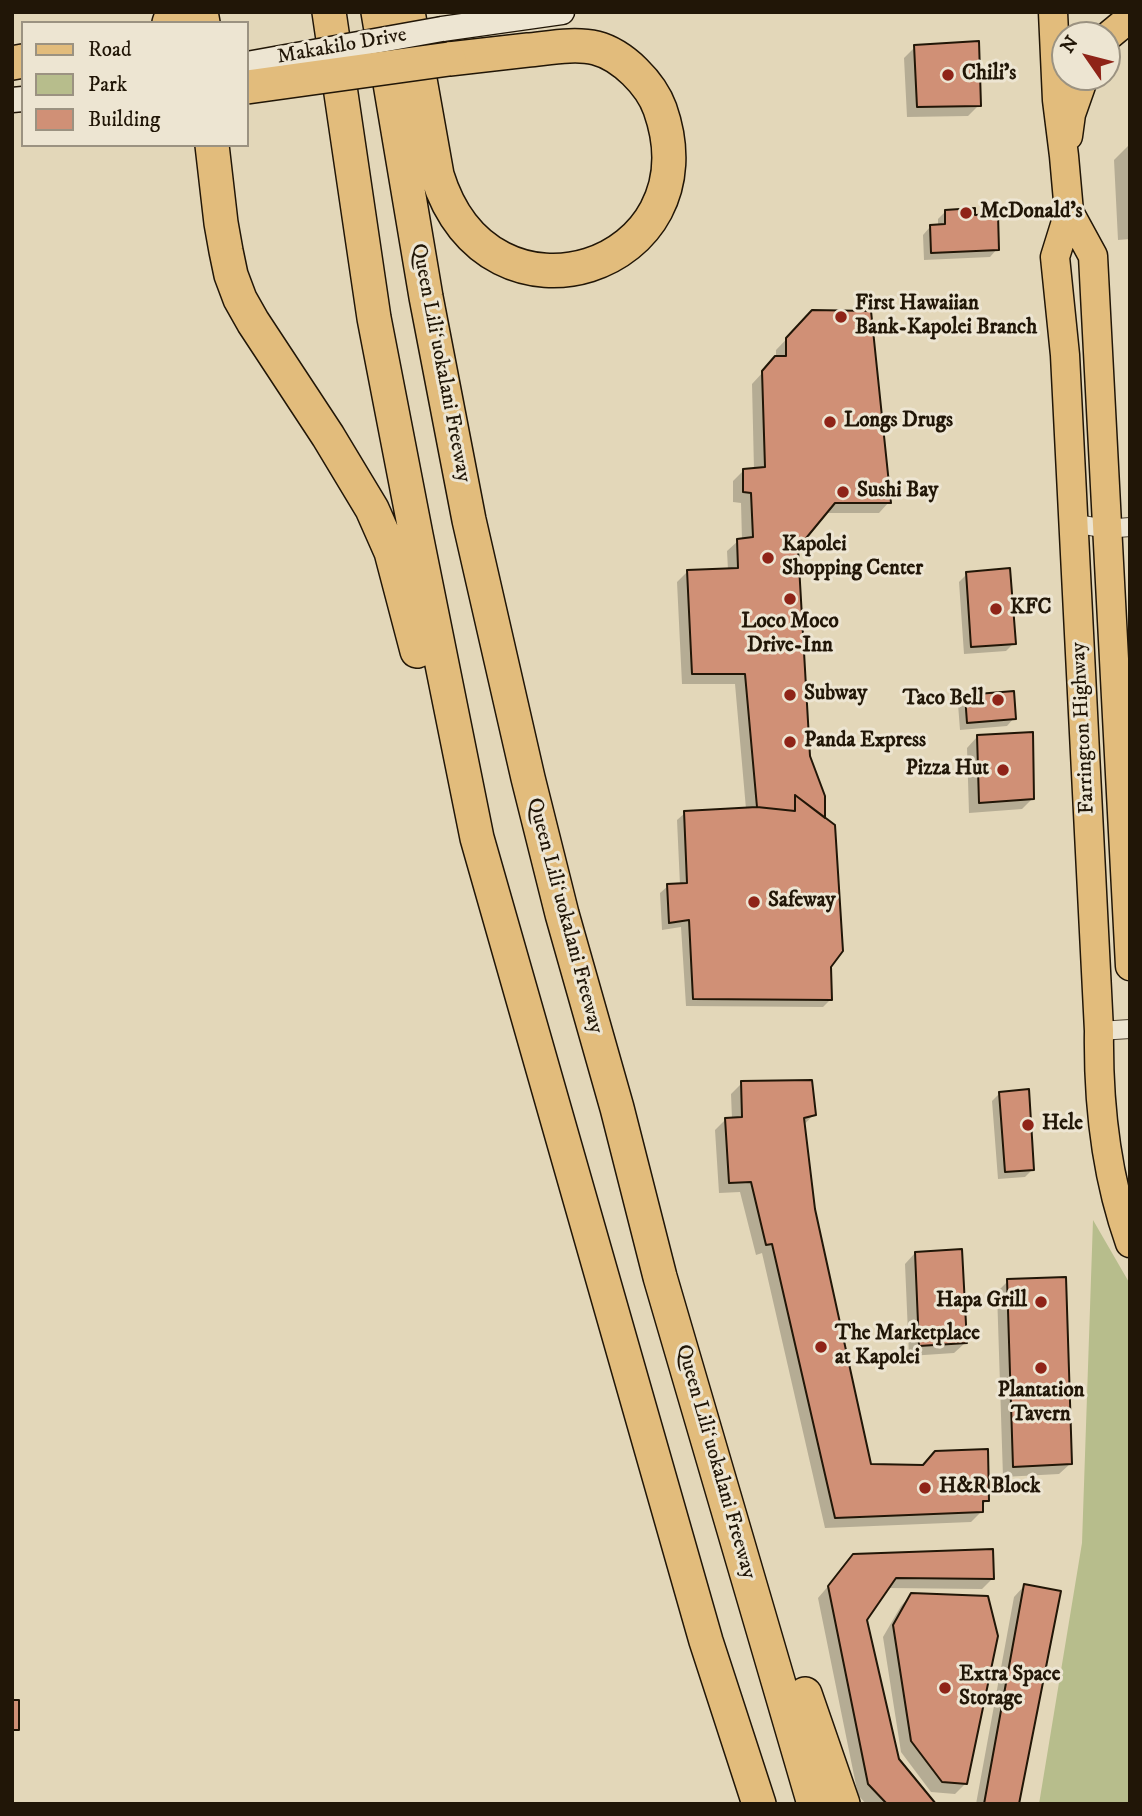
<!DOCTYPE html>
<meta charset="utf-8">
<style>
body{margin:0}
#map{position:relative;width:1142px;height:1816px;overflow:hidden;background:#e3d7b9;font-family:"IM FELL DW Pica",serif}
canvas{display:block}
.frame{position:absolute;inset:0;border:14px solid #211607;pointer-events:none}
.legend{position:absolute;left:21px;top:21px;width:228px;height:126px;box-sizing:border-box;background:#ede5d2;border:2px solid #9b9281;margin:0;padding:9px 12px;list-style:none;font-size:21px;color:#211607}
.legend li{display:flex;align-items:center;gap:14px;height:35px}
.legend b{width:35px;border:2px solid #9b9281}
.north{position:absolute;left:1051px;top:21px;width:70px;height:70px;box-sizing:border-box;background:#ede5d2;border:2px solid #9b9281;border-radius:50%;rotate:305deg;font-size:19px;font-weight:700;line-height:28px;text-align:center;color:#211607}
.north::after{content:'';display:block;margin:auto;width:24px;height:32px;background:#8f2418;clip-path:polygon(50% 0,100% 100%,50% 72%,0 100%)}
</style>
<div id="map">
<canvas width="1142" height="1816"></canvas>
<div class="frame"></div>
<ul class="legend">
<li><b style="height:9px;background:#e2bc7c"></b>Road</li>
<li><b style="height:19px;background:#b7bd8c"></b>Park</li>
<li><b style="height:19px;background:#d09076"></b>Building</li>
</ul>
<div class="north">N</div>
</div>
<script>
const ctx = document.querySelector('canvas').getContext('2d');
ctx.lineJoin = 'round';
function paint(path, color) {
  ctx.fillStyle = color;
  ctx.fill(path, 'evenodd');
}
function trace(path, color, width, dash) {
  ctx.strokeStyle = color;
  ctx.lineWidth = width;
  ctx.lineCap = dash ? 'butt' : 'round';
  ctx.setLineDash(dash || []);
  ctx.stroke(path);
}
function write(font, color, halo, rows, align = 'center') {
  ctx.font = font + ' "IM FELL DW Pica",serif';
  ctx.lineWidth = 6;
  ctx.setLineDash([]);
  ctx.textBaseline = 'middle';
  ctx.strokeStyle = halo;
  ctx.fillStyle = color;
  for (const [text, x, y, turn = 0] of rows) {
    ctx.save();
    ctx.translate(x, y);
    ctx.rotate((+turn || 0) * Math.PI / 180);
    ctx.textAlign = isNaN(turn) ? turn : align;
    if (halo) ctx.strokeText(text, 0, 0);
    ctx.fillText(text, 0, 0);
    ctx.restore();
  }
}
paint(new Path2D(`
 M1093,1220L1130,1284V1804H1039L1082,1543Z`), '#b7bd8c');
paint(new Path2D(`
 M915,47L979,105L968,116L907,117L904,58Z
 M1130,144V239L1118,240L1114,160Z
 M946,211L973,217L997,249L990,257L924,260L923,235L930,227L938,226V219Z
 M802,323L889,502L879,513H824L796,547L808,756L829,966L830,1000L823,1007L686,1006L681,927L662,930L660,893L668,886L680,885L677,820L685,813L746,809L735,684H682L677,582L688,571L728,570L727,551L738,541L742,540L741,503L733,502V481L744,470H754L752,384L776,358V350Z
 M967,574L1014,643L1006,651L964,654L959,582Z
 M966,697L1014,718L1007,726L960,730L958,704Z
 M977,737L1033,798L1022,809L969,813L967,748Z
 M742,1083L814,1114L803,1126L813,1209L870,1466L988,1500L981,1506L982,1511L971,1522L825,1528L762,1253L756,1255L740,1192L719,1193L715,1130L726,1119H732L731,1094Z
 M1000,1093L1033,1169L1025,1177L998,1179L992,1101Z
 M915,1253L965,1343L954,1353L909,1356L905,1264Z
 M1008,1281L1070,1464L1059,1474L1003,1477L997,1292Z
 M854,1556L992,1579L982,1589L887,1588L865,1620L897,1760L934,1804H866L858,1795L818,1598Z
 M1024,1586L1017,1804H976L1014,1597Z
 M912,1594L966,1783L955,1794L931,1792L901,1752L883,1637L901,1606Z`), '#0003');
const building = new Path2D(`
 M979,41L981,106L917,107L914,45Z
 M975,208V215L998,214L999,250L931,253L930,225L945,224V210Z
 M812,310L871,311L891,503H835L798,548L810,756L825,796V818L795,795V811L757,807L745,674H692L687,570L738,568L737,539L753,537L751,493L743,492V469L765,467L762,371L775,356H786V338Z
 M1010,568L1016,644L971,647L966,572Z
 M1014,691L1016,719L967,723L965,695Z
 M1033,732L1034,799L979,803L977,735Z
 M795,795L835,825L843,951L831,967L832,1000L693,999L689,920L669,923L667,884L687,883L684,811L757,807L795,811Z
 M812,1080L816,1115L804,1118L815,1209L871,1464L923,1465L935,1451L988,1449L989,1501H983V1512L835,1518L772,1244L766,1245L751,1182L729,1183L725,1118L742,1117L741,1081Z
 M1029,1089L1034,1170L1005,1172L999,1092Z
 M962,1249L967,1343L919,1346L915,1252Z
 M1066,1277L1072,1464L1013,1467L1007,1279Z
 M993,1549L994,1579L896,1578L867,1620L899,1759L936,1804H887L868,1784L828,1586L853,1554Z
 M1024,1584L1061,1591L1019,1804H984Z
 M911,1593L988,1596L998,1636L967,1784L942,1782L911,1741L893,1625Z
 M12,1700H19V1730H12Z`);
paint(building, '#d09076');
trace(building, '#211607', 2);
const street = new Path2D(`
 M1073,523L1106,529L1130,527
 M1099,1031L1130,1029`);
const secondary = new Path2D(`
 M442,29L562,12
 M12,100L23,99`);
const primary = new Path2D(`
 M1053,12L1057,100L1064,156L1069,212L1055,257L1065,355L1099,1031C1098,1102 1106,1176 1130,1243
 M1107,37L1130,18
 M1068,136L1071,114L1084,77
 M1069,212L1093,256L1130,966`);
const highway = new Path2D(`
 M201,12L203,23
 M329,12L374,318L416,535L477,838L706,1641L759,1804
 M378,12L426,297L469,520L528,778L562,914L617,1108L660,1277L814,1804
 M408,12L437,175C489,344 716,268 660,109C651,84 623,55 596,48C575,43 549,48 528,50C501,53 475,56 449,59
 M169,23L173,12
 M12,63L23,61
 M212,145L221,223L226,251L231,275L240,299L253,322L328,436L372,509L391,552L417,651
 M805,1694L843,1804`);
trace(street, '#524634', 20);
trace(secondary, '#211607', 27);
trace(primary, '#211607', 31);
trace(highway, '#211607', 36);
trace(street, '#ede5d2', 18);
trace(secondary, '#ede5d2', 24);
trace(primary, '#e2bc7c', 28);
trace(highway, '#e2bc7c', 33);
const secondaryBridge = new Path2D(`
 M247,64L442,29`);
const highwayBridge = new Path2D(`
 M247,87L449,59`);
trace(secondaryBridge, '#211607', 27, []);
trace(highwayBridge, '#211607', 36, []);
trace(secondaryBridge, '#ede5d2', 24);
trace(highwayBridge, '#e2bc7c', 33);
for (const [x, y, r, color] of [
 [948,75,7,"#8f2418"],
 [966,213,7,"#8f2418"],
 [841,317,7,"#8f2418"],
 [830,422,7,"#8f2418"],
 [843,492,7,"#8f2418"],
 [768,558,7,"#8f2418"],
 [790,599,7,"#8f2418"],
 [996,609,7,"#8f2418"],
 [790,695,7,"#8f2418"],
 [998,700,7,"#8f2418"],
 [790,742,7,"#8f2418"],
 [1003,770,7,"#8f2418"],
 [754,902,7,"#8f2418"],
 [1028,1125,7,"#8f2418"],
 [1041,1302,7,"#8f2418"],
 [821,1347,7,"#8f2418"],
 [1041,1368,7,"#8f2418"],
 [925,1488,7,"#8f2418"],
 [945,1688,7,"#8f2418"]
]) {
  const dot = new Path2D();
  dot.arc(x, y, r, 0, 2 * Math.PI);
  ctx.fillStyle = color;
  ctx.fill(dot);
  trace(dot, '#ede5d2', 2.5);
}
write('21px', '#211607', '#ede5d2', [
 ["Makakilo Drive",342,47,-10],
 ["Queen Liliʻuokalani Freeway",440,363,79],
 ["Farrington Highway",1084,728,-93],
 ["Queen Liliʻuokalani Freeway",564,916,75],
 ["Queen Liliʻuokalani Freeway",715,1462,74]
]);
write('bold 21px', '#211607', '#ede5d2', [
 ["Chili's",962,75],
 ["McDonald's",980,213],
 ["First Hawaiian",855,305],
 ["Bank-Kapolei Branch",855,329],
 ["Longs Drugs",844,422],
 ["Sushi Bay",857,492],
 ["Kapolei",782,546],
 ["Shopping Center",782,570],
 ["KFC",1010,609],
 ["Loco Moco",790,623,"center"],
 ["Drive-Inn",790,647,"center"],
 ["Subway",804,695],
 ["Taco Bell",984,700,"right"],
 ["Panda Express",804,742],
 ["Pizza Hut",989,770,"right"],
 ["Safeway",768,902],
 ["Hele",1042,1125],
 ["Hapa Grill",1027,1302,"right"],
 ["The Marketplace",835,1335],
 ["at Kapolei",835,1359],
 ["Plantation",1041,1392,"center"],
 ["Tavern",1041,1416,"center"],
 ["H&R Block",939,1488],
 ["Extra Space",959,1676],
 ["Storage",959,1700]
], 'left');
</script>
